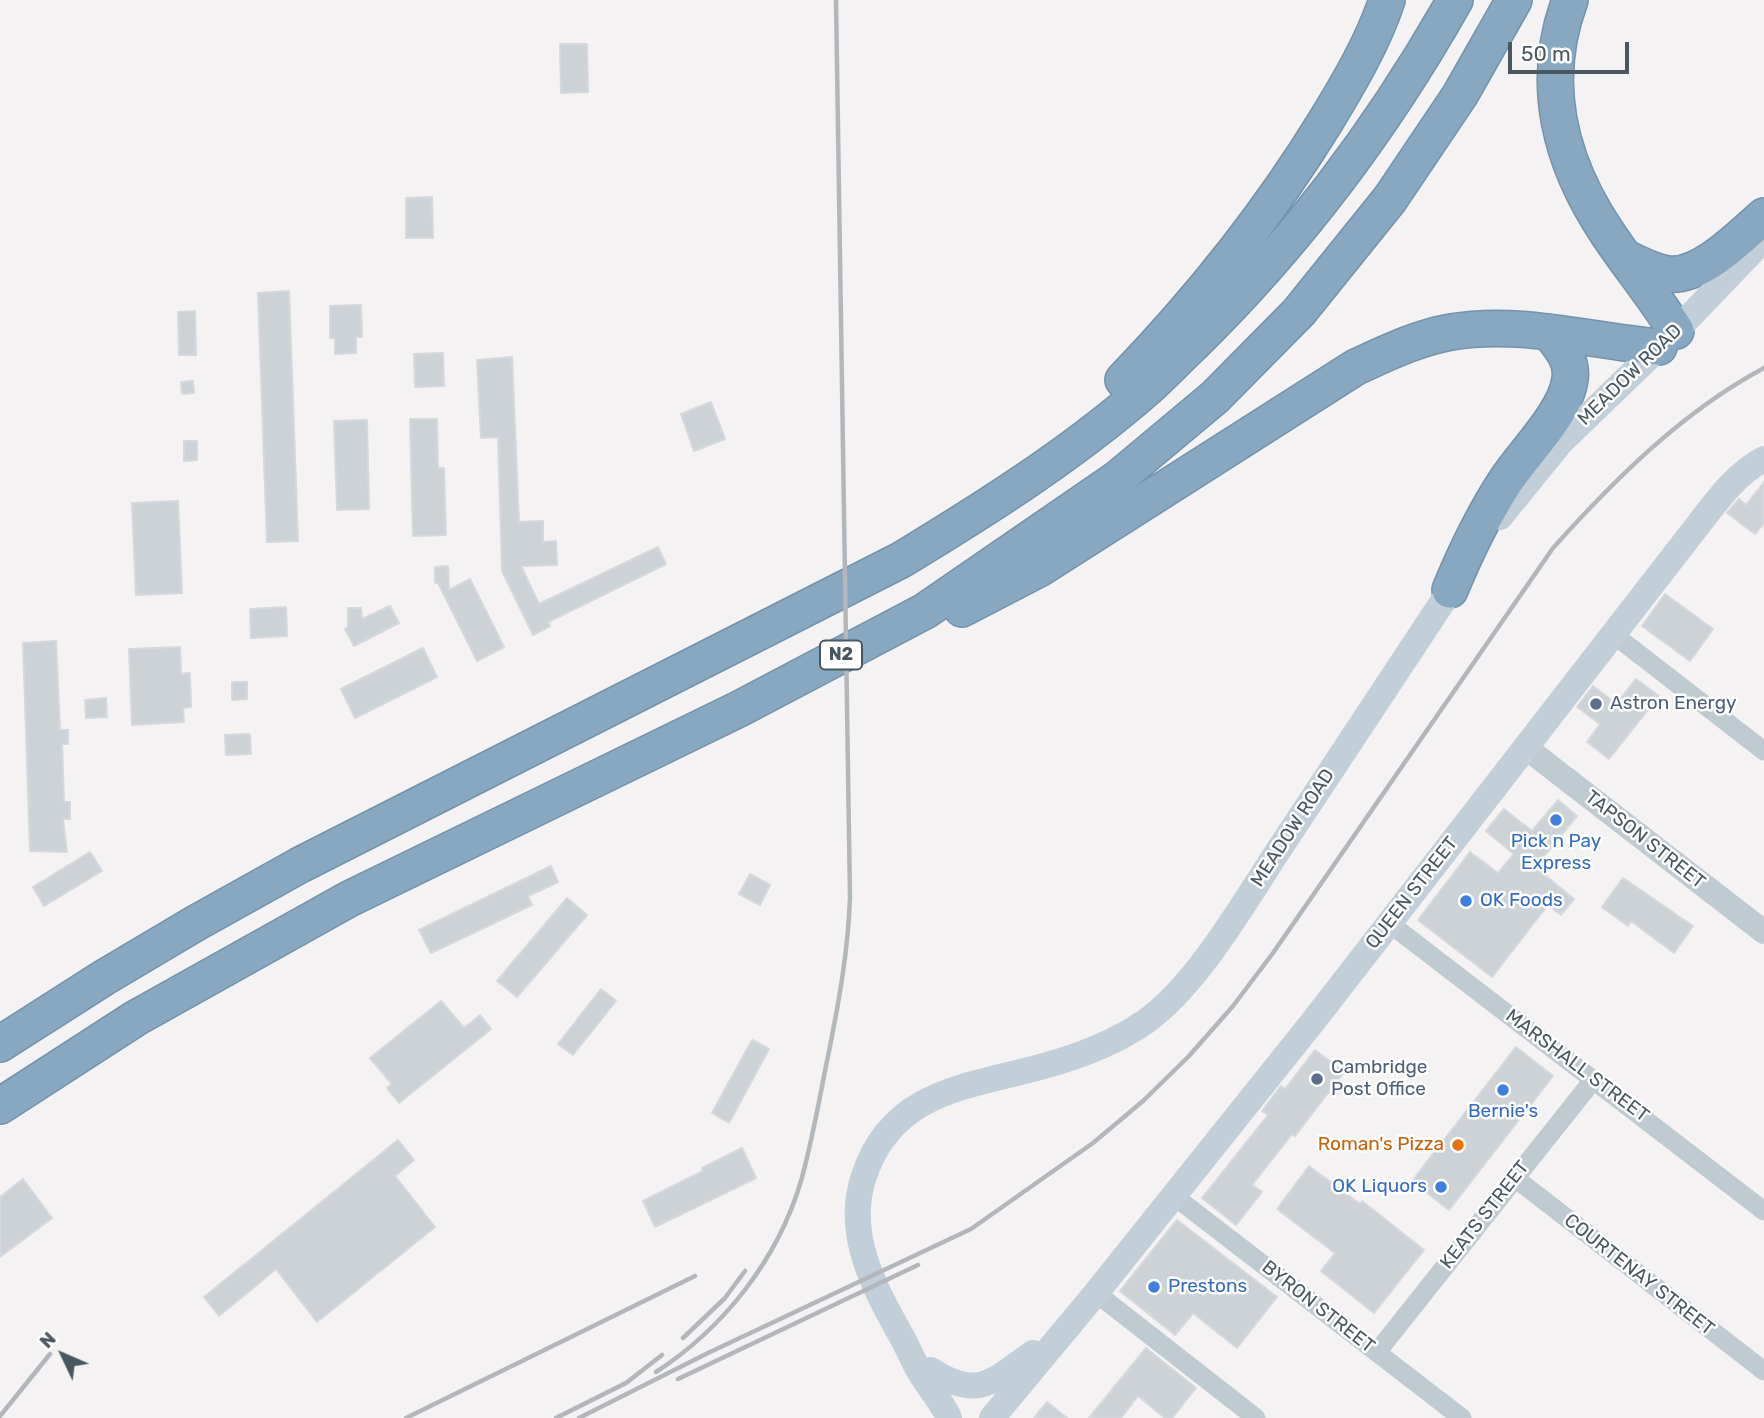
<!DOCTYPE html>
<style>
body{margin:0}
#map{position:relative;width:1764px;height:1418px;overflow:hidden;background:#f4f2f2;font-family:Rubik,sans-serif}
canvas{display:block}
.north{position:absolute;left:28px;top:1320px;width:70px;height:70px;-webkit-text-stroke:5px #fff;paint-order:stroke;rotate:314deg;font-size:19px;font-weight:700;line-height:28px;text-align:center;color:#485760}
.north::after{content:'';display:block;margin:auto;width:24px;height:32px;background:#485760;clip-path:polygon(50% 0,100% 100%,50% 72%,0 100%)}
.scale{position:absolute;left:1508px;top:42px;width:121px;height:32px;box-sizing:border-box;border:4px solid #485760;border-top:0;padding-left:9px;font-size:21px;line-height:24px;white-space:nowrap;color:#485760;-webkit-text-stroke:5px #fff;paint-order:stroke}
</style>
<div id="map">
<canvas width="1764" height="1418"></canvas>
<div class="north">N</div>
<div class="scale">50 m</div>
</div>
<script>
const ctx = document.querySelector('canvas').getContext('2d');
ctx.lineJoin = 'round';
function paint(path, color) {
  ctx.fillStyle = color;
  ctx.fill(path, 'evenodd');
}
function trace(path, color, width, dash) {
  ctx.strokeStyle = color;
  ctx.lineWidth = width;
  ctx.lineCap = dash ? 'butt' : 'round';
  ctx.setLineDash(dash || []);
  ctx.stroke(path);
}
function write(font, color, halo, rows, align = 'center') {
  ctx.font = font + ' Rubik,sans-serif';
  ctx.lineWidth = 5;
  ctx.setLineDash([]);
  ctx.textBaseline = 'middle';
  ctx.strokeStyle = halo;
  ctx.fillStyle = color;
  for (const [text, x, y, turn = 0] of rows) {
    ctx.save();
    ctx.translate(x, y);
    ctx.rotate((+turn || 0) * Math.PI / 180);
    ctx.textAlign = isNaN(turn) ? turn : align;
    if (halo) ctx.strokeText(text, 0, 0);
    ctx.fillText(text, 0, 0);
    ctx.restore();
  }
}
const building = new Path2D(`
 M560,44H587L588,92L561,93Z
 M432,197L433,238H406V198Z
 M289,291L298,541L267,542L258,293Z
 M361,305L362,337H356V353L335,354V338H330V306Z
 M195,311L196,355H179L178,312Z
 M443,353L444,386L415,387L414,354Z
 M512,357L519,522L543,521V542L556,541L557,565L521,566L539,604L658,547L666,564L548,622L550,626L533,635L502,571L498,437L481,438L477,360Z
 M193,381L194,393L182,394L181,382Z
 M711,402L725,439L694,451L681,414Z
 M410,419H437L438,468H444L446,535L413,536Z
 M367,420L369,509L337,510L334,421Z
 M184,441H197V460L184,461Z
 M1764,482V523L1755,534L1727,513L1739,499L1746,505Z
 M178,501L182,593L136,595L132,503Z
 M448,566L449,590L470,579L504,647L477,661L438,583H435V567Z
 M1665,594L1713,629L1690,661L1642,626Z
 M390,606L399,623L354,646L345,629L348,627V608H361L362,619Z
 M286,607L287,636L251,638L250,609Z
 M56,641L60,730H68V744H62L64,802H70V819H63L67,852L30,851L23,643Z
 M180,647L181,674L190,673L191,707L183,708L184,722L132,725L129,649Z
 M423,648L437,677L355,718L341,689Z
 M1636,679L1659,696L1609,759L1587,742L1600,724L1577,707L1593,686L1616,704Z
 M232,682H247V699L232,700Z
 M106,698L107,717L86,718L85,700Z
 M250,734L251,754L226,755L225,735Z
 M1558,800L1577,816L1535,867L1574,899L1561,915L1548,905L1492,977L1418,920L1470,852L1498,873L1514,854L1486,831L1504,809L1532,831Z
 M90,852L102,871L44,906L33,887Z
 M551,866L558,882L528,896L532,905L431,953L419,930Z
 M750,874L770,885L760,905L739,894Z
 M1623,878L1693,926L1674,953L1631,921L1628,926L1602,907Z
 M567,898L587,915L517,997L497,981Z
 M601,989L616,1001L573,1055L558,1044Z
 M441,1001L464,1028L480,1015L491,1029L399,1103L387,1088L392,1084L370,1058Z
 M752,1040L769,1049L729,1123L712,1113Z
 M1516,1047L1553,1076L1449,1210L1412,1181Z
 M1315,1050L1344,1072L1295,1136L1292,1134L1252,1185L1262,1192L1236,1225L1202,1198L1268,1115L1262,1111L1281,1086L1285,1089Z
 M398,1140L414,1160L395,1176L435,1227L317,1322L276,1269L219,1316L204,1297Z
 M742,1148L756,1178L655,1227L643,1201L703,1171L702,1168Z
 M1309,1166L1360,1204L1362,1201L1424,1250L1374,1313L1321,1271L1335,1253L1277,1209Z
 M23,1179L52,1218L0,1257V1197Z
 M1177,1220L1277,1297L1237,1348L1193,1313L1175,1335L1120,1291Z
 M1146,1348L1196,1388L1172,1418H1165L1138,1396L1121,1418H1089Z
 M1047,1402L1067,1418H1034Z`);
paint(building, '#cdd2d6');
trace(building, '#d5d8dd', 2);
const motorway = new Path2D(`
 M1570,0C1539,83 1560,163 1608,234C1630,267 1655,297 1676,331
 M1628,259C1641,265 1654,272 1668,274C1701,278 1741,236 1764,216
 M1123,380C1200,300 1269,214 1327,119C1350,81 1373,42 1387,0
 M1450,590C1466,551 1484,514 1507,479C1526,451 1566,412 1570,379C1573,360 1560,346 1549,332
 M962,609L1039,569L1356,367C1387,353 1417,338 1451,332C1520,320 1590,341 1659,347
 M0,1044L105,977L196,923L300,865L901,560C985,509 1069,456 1144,391C1161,376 1177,359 1193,344C1297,242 1384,126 1455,0
 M0,1106L136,1018L349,899L739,709L925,611L1117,479L1215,397L1299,312L1390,199L1460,95L1514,0`);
trace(motorway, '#7393ad', 38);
trace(new Path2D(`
 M1613,634L1764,751
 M1389,923L1764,1211
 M1515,1178L1764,1371
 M1174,1196L1462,1418
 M1096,1293L1256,1418
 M1377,1352L1594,1079`), '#bfcad1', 19);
trace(new Path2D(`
 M1525,747L1764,932`), '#bfcad1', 24);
trace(new Path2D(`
 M1500,517L1560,443L1676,331L1764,239
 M931,1370C978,1401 993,1381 1033,1353
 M949,1418C942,1402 930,1389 921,1374C914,1363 909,1350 903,1339C875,1289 844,1234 864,1176C892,1091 967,1087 1040,1067C1078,1057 1113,1044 1145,1022C1196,986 1242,906 1276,854C1338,761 1399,667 1461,574
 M992,1418L1096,1293L1315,1019L1705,516C1722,494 1739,472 1764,459`), '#c2ced8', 26);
trace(motorway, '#88a8c1', 35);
trace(new Path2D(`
 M683,1338L725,1298L745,1271
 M656,1372C724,1328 778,1259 801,1181C812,1142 819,1101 827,1061C838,1007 848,953 850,898L836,0
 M678,1379L918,1265
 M0,1416L50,1354
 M406,1418L695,1276
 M556,1418L626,1383L662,1355
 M579,1418L708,1353L971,1229L1093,1143L1143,1101L1189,1056L1233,1006L1273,953L1553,548C1615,479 1682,412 1764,368`), '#b3b7bc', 4.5);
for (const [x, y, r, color] of [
 [1596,704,7,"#5c6f8a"],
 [1556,820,7,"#3f7fe0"],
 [1466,901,7,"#3f7fe0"],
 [1317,1079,7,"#5c6f8a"],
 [1503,1090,7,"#3f7fe0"],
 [1458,1145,7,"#e8710a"],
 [1441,1187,7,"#3f7fe0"],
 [1154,1287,7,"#3f7fe0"]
]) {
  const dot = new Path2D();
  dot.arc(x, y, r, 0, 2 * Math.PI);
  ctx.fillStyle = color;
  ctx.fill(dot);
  trace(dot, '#fff', 2.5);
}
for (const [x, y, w] of [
 [841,655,42]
]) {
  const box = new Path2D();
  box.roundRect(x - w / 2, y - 14.5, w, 29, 5);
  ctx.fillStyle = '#fff';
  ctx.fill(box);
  trace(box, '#485760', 2);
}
write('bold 18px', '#485760', null, [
 ["N2",841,655]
]);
write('19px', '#485760', '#fff', [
 ["MEADOW ROAD",1630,375,-44],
 ["MEADOW ROAD",1293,828,-57],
 ["TAPSON STREET",1645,840,38],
 ["QUEEN STREET",1412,893,-52],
 ["MARSHALL STREET",1577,1066,37],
 ["KEATS STREET",1485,1215,-52],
 ["COURTENAY STREET",1639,1275,38],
 ["BYRON STREET",1318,1307,38]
]);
write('19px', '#4e5e75', '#fff', [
 ["Astron Energy",1610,704],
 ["Cambridge",1331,1068],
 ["Post Office",1331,1090]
], 'left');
write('19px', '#366cbe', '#fff', [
 ["Pick n Pay",1556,842],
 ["Express",1556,864],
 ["OK Foods",1480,901,"left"],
 ["Bernie's",1503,1112],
 ["OK Liquors",1427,1187,"right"],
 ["Prestons",1168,1287,"left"]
]);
write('19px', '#c56008', '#fff', [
 ["Roman's Pizza",1444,1145]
], 'right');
</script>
